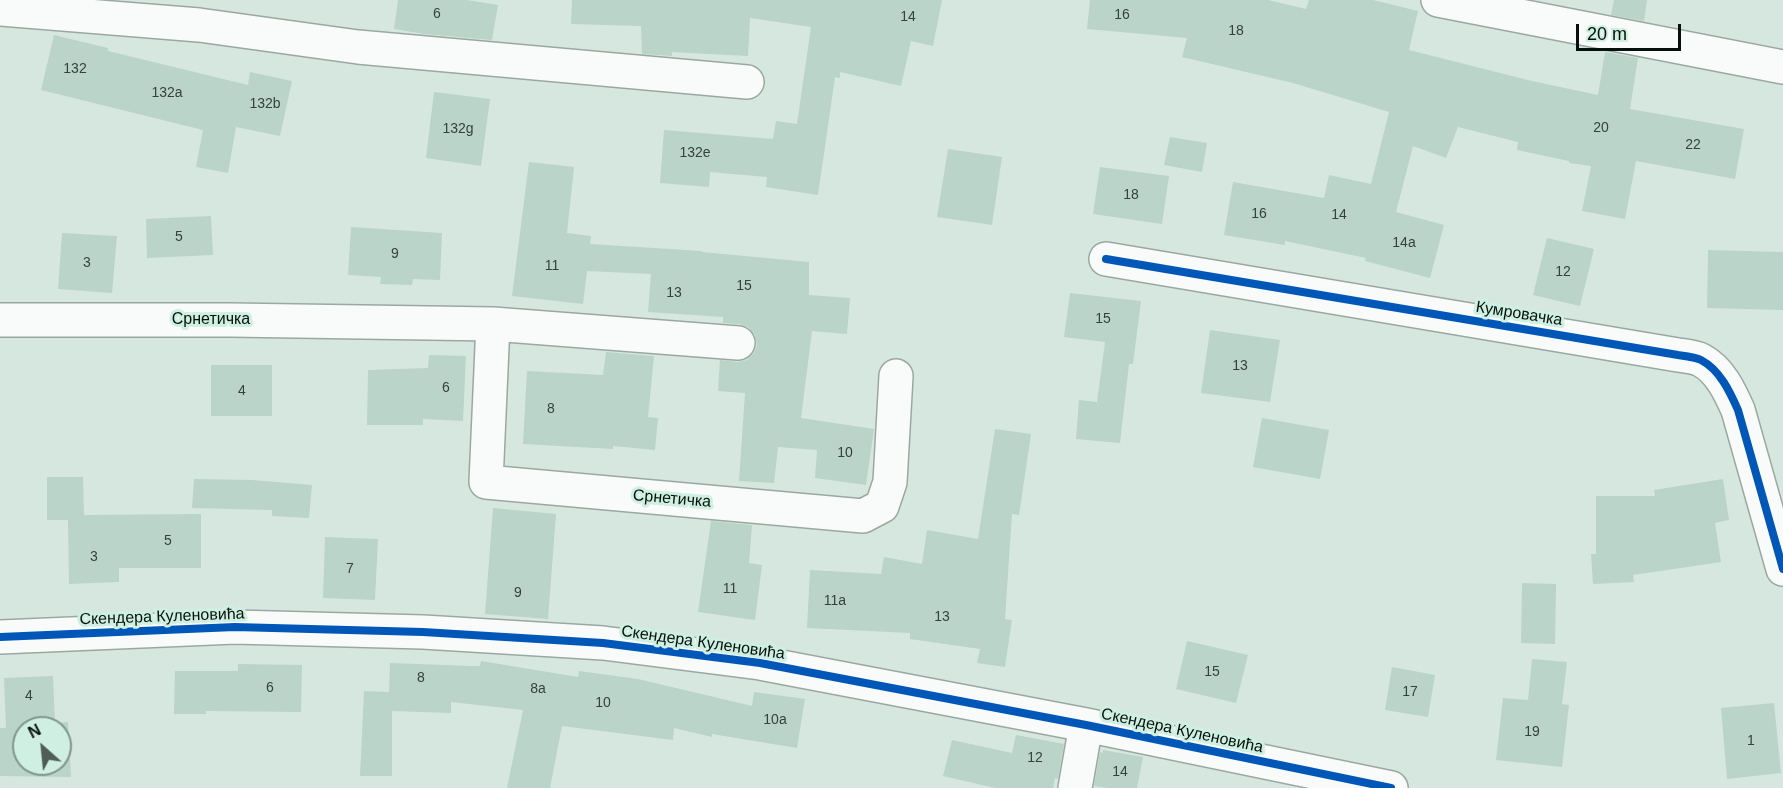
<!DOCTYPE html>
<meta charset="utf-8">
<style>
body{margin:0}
#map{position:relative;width:1783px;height:788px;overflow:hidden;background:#d6e7e0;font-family:Helvetica,sans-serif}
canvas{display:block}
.north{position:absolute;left:12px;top:716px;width:60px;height:60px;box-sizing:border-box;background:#ceefe1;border:2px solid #7e968c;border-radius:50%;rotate:333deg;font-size:16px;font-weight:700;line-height:24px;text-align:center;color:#06110d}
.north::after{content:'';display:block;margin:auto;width:21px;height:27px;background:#4f5c57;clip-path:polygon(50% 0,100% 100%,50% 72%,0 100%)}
.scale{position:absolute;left:1576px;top:24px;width:105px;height:27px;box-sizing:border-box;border:3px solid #06110d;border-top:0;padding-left:8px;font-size:18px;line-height:21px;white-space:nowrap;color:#06110d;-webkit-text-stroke:4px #ceefe1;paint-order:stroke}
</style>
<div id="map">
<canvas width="1783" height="788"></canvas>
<div class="north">N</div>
<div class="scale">20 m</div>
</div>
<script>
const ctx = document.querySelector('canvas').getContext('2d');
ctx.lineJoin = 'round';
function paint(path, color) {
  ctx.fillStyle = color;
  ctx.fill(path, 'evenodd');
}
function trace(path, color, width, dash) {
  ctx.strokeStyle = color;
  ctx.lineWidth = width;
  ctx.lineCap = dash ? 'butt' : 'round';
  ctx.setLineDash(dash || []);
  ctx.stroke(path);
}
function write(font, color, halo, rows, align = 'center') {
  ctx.font = font + ' Helvetica,sans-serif';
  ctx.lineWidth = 6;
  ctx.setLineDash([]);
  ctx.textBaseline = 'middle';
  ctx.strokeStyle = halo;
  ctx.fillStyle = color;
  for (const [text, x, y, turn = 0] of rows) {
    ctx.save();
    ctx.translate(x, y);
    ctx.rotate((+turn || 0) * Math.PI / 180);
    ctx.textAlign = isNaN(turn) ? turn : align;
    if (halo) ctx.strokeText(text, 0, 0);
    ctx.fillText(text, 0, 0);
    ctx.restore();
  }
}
paint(new Path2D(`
 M398,0H467L498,5L492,40L424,34L394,29Z
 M572,0H942L933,46L911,41L901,86L840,72V78L835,77L818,195L766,187L767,177L710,172L709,187L660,183L664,130L773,139L776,121L797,124L811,27L750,18L748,56L672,52V56L642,54L641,26L571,24Z
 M1090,0H1268L1306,9L1309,0H1373L1418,11L1409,50L1532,81L1598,95L1605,52L1638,58L1630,109L1744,129L1735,179L1636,161L1625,219L1582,211L1591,166L1569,163V161L1517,150L1518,142L1458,127L1446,158L1413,146L1396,212L1444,225L1430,278L1365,261L1366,258L1285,241V245L1224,235L1233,182L1324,198L1329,175L1371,184L1389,112L1293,83L1182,57L1187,38L1087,29Z
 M1614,0H1647L1644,21L1611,15Z
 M54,35L108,48V51L248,85L250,72L292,81L280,136L236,127L228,173L196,167L203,130L41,90Z
 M434,92L490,99L481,166L426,158Z
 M1170,137L1207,143L1202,172L1164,165Z
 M948,149L1002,157L992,225L937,217Z
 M529,162L574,167L567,233L591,236L590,244L702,251V252L809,262V295L850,298L847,334L812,331L801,418L874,429L866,485L815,478L817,450L778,447L774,483L739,481L745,393L718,391L720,360L737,362L747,360L754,353L757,345L755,335L748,327L739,324L723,323V317L648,312L651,274L587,271L583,304L512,296Z
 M1100,167L1169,176L1162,224L1093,214Z
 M211,216L213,255L147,258L146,219Z
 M351,227L442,233L440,280L413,279L412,285L380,284L381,277L348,275Z
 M62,233L117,236L112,293L58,289Z
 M1547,238L1594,249L1580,306L1533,295Z
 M1708,250L1783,252V310L1707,308Z
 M1070,293L1141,301L1133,364H1129L1120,443L1076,439L1079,400L1097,402L1105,342L1064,337Z
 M1210,330L1280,340L1270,402L1201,393Z
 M606,352L654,356L648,417L658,418L655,450L613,446V449L523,444L527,371L603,375Z
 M429,355L466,356L463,421L423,419V425H367L368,370L428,368Z
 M211,365H272V416H211Z
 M1262,418L1329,430L1320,479L1253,467Z
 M995,429L1031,434L1019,515L1012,514L1005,619L1012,620L1005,667L977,663L980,649L910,639V633L807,628L810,570L881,574L884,557L922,564L927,530L978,539Z
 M47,477H83L84,515L201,514V568H119V582L69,584L68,520H47Z
 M194,479L252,480L312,485L309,518L272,516V510L192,508Z
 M1723,479L1729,520L1715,523L1721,562L1633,575L1634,582L1593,584L1591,554H1596V496H1655L1654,490Z
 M493,508L556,514L548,619L485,614Z
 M711,521L752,525L749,563L762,565L755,620L698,612Z
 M325,537L378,539L375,600L323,598Z
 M1522,583L1556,584L1555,644L1521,643Z
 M1187,641L1248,655L1236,703L1176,689Z
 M1532,659L1567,662L1562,704L1569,705L1562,767L1496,760L1503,698L1528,700Z
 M481,661L578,677L579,671L638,679L752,706L754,692L805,699L797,748L712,734V737L674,728L673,740L562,726L550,788H507L523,710L451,702V713L392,711V776H360L364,691L389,692L390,663L472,666H480Z
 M238,664L302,665L301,712L206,711V714H174L175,671H238Z
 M1392,667L1435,675L1428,717L1385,710Z
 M53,676L55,723L68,722L71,777L0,776V728H6L4,678ZM24,728H60V764H24Z
 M1774,703L1781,773L1727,779L1721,708Z
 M1016,735L1064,744L1058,779L1055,778L1053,788H995L943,776L952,740L1012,753Z
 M1103,750L1143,757L1137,788H1107L1094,786L1100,752L1103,753Z`), '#bad4ca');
const street = new Path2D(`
 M1438,0L1783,67
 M0,9L199,25L358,47L747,82
 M1106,259L1678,355C1685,356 1695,357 1701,360C1720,370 1730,392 1738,410L1783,569
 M0,320H231L493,324L738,343
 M493,324L486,482L863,516L882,506L890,482L896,376
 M0,637L235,627L423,632L603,643L760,663L1086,725L1391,788
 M1075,788L1086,725`);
trace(street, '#9ba8a2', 36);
trace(street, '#f9fbfa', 33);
trace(new Path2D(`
 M1106,259L1678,355C1685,356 1695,357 1701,360C1720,370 1730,392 1738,410L1783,569
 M0,637L235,627L423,632L603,643L760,663L1086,725L1391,788`), '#0057b8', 8);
write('14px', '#33423c', null, [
 ["6",437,14],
 ["16",1122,15],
 ["14",908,17],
 ["18",1236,31],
 ["132",75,69],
 ["132a",167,93],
 ["132b",265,104],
 ["20",1601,128],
 ["132g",458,129],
 ["22",1693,145],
 ["132e",695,153],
 ["18",1131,195],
 ["16",1259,214],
 ["14",1339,215],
 ["5",179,237],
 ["14a",1404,243],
 ["9",395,254],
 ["3",87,263],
 ["11",552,266],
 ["12",1563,272],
 ["15",744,286],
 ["13",674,293],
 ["15",1103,319],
 ["13",1240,366],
 ["6",446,388],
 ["4",242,391],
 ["8",551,409],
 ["10",845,453],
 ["5",168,541],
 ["3",94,557],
 ["7",350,569],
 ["11",730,589],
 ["9",518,593],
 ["11a",835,601],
 ["13",942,617],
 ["15",1212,672],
 ["8",421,678],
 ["6",270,688],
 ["8a",538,689],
 ["17",1410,692],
 ["4",29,696],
 ["10",603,703],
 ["10a",775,720],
 ["19",1532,732],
 ["1",1751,741],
 ["12",1035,758],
 ["14",1120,772]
]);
write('16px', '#06110d', '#ceefe1', [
 ["Кумровачка",1519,314,9],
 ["Срнетичка",211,320],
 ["Срнетичка",672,499,5],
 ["Скендера Куленовића",162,617,-2],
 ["Скендера Куленовића",703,643,8],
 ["Скендера Куленовића",1182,731,12]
]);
</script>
